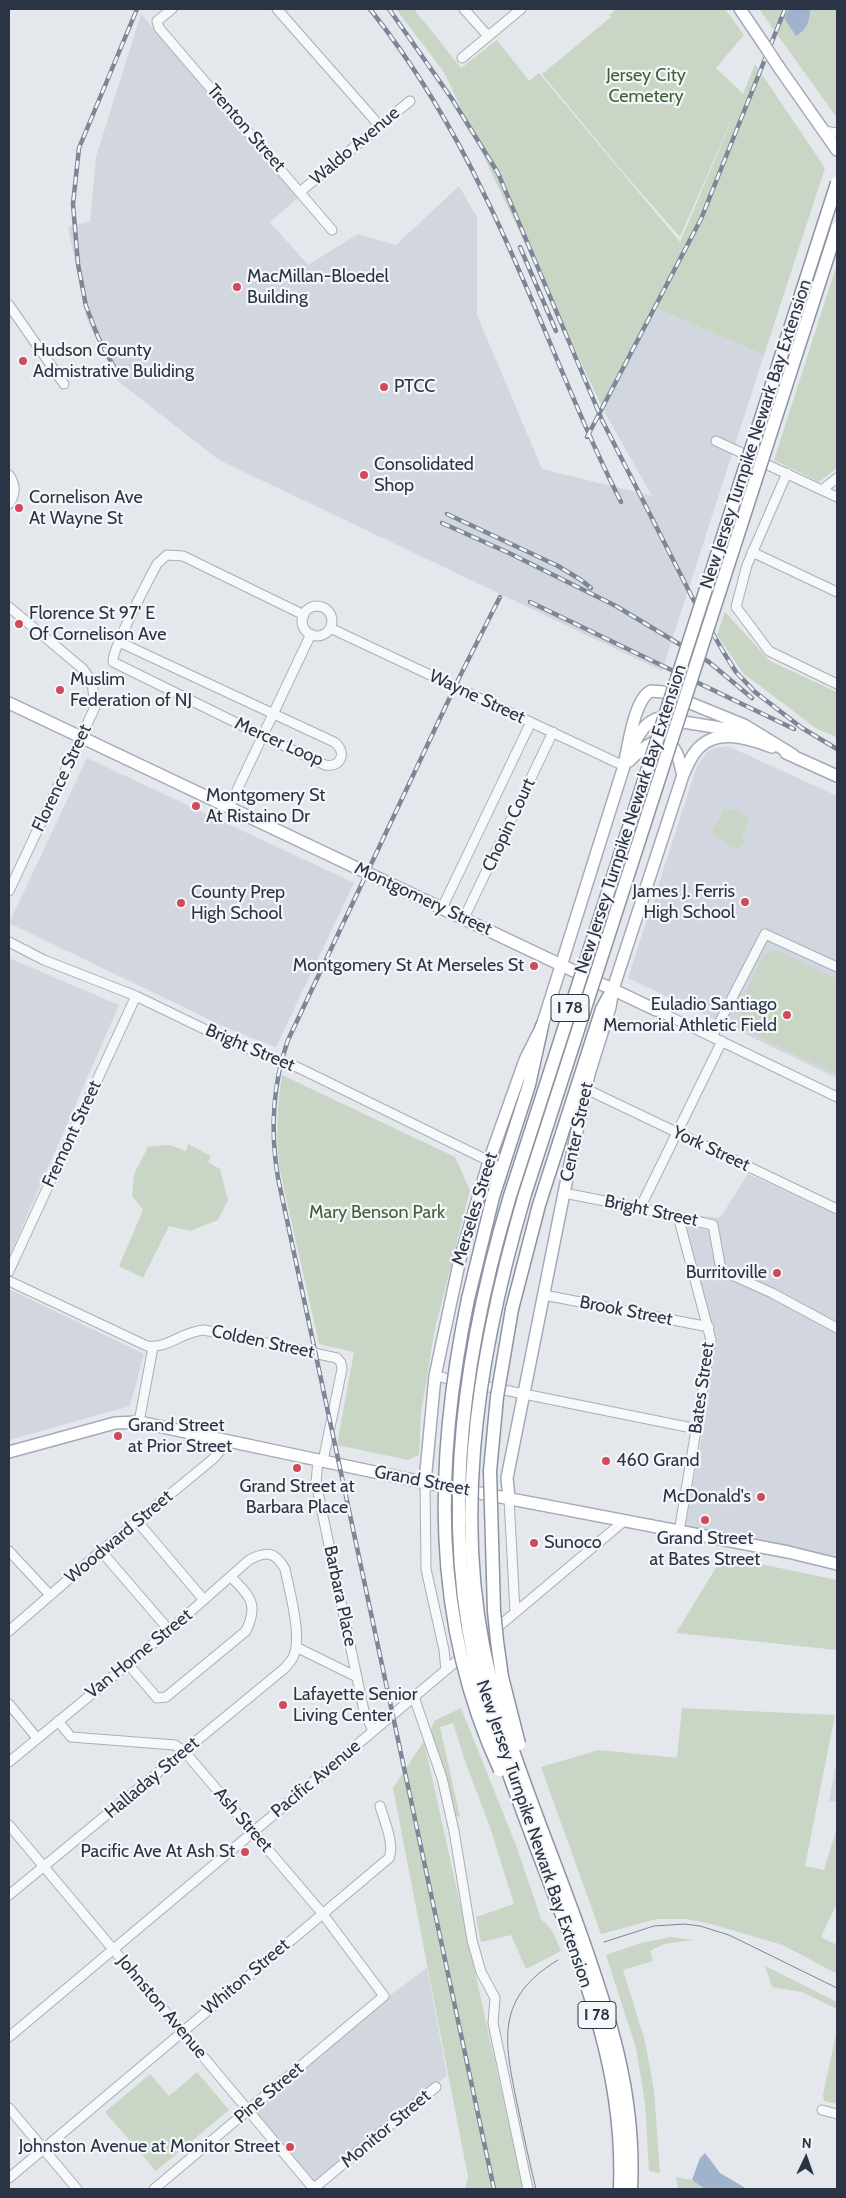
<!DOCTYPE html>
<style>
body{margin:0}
#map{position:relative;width:846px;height:2198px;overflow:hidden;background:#e4e7ec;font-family:Cabin,sans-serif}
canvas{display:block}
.frame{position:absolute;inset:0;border:10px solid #2b3445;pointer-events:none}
.north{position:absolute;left:781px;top:2133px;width:50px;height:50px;-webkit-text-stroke:4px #f4f6f9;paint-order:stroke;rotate:3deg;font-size:14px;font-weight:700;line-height:20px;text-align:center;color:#2b3445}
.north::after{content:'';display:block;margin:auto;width:18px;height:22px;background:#2b3445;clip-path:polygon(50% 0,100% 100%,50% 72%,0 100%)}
</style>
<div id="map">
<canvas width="846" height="2198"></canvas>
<div class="frame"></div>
<div class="north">N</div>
</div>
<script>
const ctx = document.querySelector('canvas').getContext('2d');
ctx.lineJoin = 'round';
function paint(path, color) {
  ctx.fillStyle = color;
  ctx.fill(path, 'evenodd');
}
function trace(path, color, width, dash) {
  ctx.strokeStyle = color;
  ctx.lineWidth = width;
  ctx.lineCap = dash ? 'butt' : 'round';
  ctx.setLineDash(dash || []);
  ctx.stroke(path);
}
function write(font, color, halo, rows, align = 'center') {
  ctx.font = font + ' Cabin,sans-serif';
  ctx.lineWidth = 4.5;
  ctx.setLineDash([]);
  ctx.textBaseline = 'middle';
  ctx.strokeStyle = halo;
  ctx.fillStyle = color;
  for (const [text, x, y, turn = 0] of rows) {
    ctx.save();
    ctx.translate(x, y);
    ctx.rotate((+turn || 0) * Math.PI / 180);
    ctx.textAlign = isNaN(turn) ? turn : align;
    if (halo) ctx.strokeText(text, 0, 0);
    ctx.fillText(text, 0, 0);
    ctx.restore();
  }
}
paint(new Path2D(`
 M141,14L298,198L270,222L308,265L358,234L396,245L459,186L477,217V315L542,469L652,496L604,411L656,308L764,355L662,671L219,460L118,381L87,320L68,227L90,221L96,157Z
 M728,746L837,796V1078L628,978L697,766L706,753L713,748Z
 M87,758L354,883L276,1047L231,1030L9,923Z
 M9,958L119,1005L9,1257Z
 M748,1174L837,1215V1558L685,1527L708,1401L714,1339L677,1213L720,1218Z
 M9,1289L144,1354L130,1406L9,1440Z
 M837,1759V1802L829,1801Z
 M427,1968L447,2075L316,2186L253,2110L389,1996Z`), '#d2d6de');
paint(new Path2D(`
 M396,9H414L461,68L497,40L529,81L539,73L680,242L742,96L680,237L623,172L542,74L611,17L609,15L616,9H725L744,35L716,68L743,94L755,64L825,168L764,355L656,308L604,411L444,72Z
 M759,9H837V118Z
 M836,267L837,468L819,482L774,460Z
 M725,612L770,661L837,692V737L817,729L743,673L717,635Z
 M724,810H735L750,818L742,836L745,840L738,849L725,844V840L715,835L713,831Z
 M777,951L837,979V1074L743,1029L738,1025L737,1011L762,958L770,952Z
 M282,1075L455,1157L470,1190L434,1333L421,1414L419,1455L408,1460L337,1445L354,1352L319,1344L279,1166C276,1134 277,1106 282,1075Z
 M188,1144L211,1156L208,1162L220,1169L228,1200L218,1220L190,1231L169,1226L143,1278L119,1266L143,1210L132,1196L134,1174L148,1147L169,1145L186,1151Z
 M727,1557L837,1580V1650L676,1633L717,1566Z
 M461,1708L517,1848L541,1919L552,1930L561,1951L526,1969L511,1935L481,1942L476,1917L514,1904L491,1830L464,1758L453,1723L440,1727L460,1817L455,1816L431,1730L434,1721Z
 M682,1708L835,1715L805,1866L824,1870L837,1827V1903L821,1937L837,1945V1974L783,1945L707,1923L686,1919H657L601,1934L541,1767L599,1750L677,1758Z
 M424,1741L523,2189L465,2188L468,2177L393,1788Z
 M671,1937L693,1940L664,1944L650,1951L653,1961L623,1970L645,2041L654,2090L660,2173L649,2171L645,2103L636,2048L606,1955L641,1943Z
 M765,1966L837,2002V2009L802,1992L772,1987Z
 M837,2029V2104L824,2101L823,2095Z
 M197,2072L229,2110L156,2171L105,2112L150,2074L169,2096Z
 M676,2177L692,2180L705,2189H678Z`), '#c9d6c5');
paint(new Path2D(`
 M789,9H810C810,21 807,29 796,36L784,18Z
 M705,2153L720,2173L747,2189H705L692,2180L700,2158Z`), '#9fb4cc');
const minor = new Path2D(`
 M172,9L157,21L159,28L332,230
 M277,9L379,125
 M464,9L488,36
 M462,58L521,9
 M824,131L837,133
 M301,191L410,101
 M9,305L64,384
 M716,441L837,497
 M787,473L747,565L736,607L769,651L837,684
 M9,475C16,485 16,494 9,504
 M822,490L837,478
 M752,552L837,592
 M302 621a15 15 0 1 1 30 0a15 15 0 1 1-30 0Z
 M9,607L83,669L92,682L95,707L9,891
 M330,628L624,766
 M119,642L334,742C347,751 342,768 325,765L263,736L113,662C111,651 149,579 157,564L167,555L183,556L304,615
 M229,807L311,634
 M442,908L531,722
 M464,918L553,732
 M9,942L44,960L136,996L231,1042L299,1068L489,1161
 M656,1010L837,1097
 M712,1037L765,934L837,967
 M586,1089L837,1209
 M564,1193L640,1208L713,1225L721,1270L772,1293L837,1328
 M640,1208L722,1041
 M678,1216L711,1340L679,1532
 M9,1271L136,996
 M9,1281L147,1346C168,1349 183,1331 204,1330L337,1358L341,1363L342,1369L323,1461
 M544,1295L709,1327
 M435,1376L697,1429
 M139,1422L153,1347
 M318,1460L316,1483L364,1711L373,1731
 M425,1482L426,1569L444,1650L446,1670
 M509,1498L515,1612
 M137,1521L204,1600
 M9,1551L50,1595
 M101,1551L169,1630
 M9,1631L101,1551L213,1459L221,1450L225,1440
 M479,1643L624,1521
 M296,1647L357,1677
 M128,1664L157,1698L166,1697L246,1631C259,1604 250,1596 231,1577
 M414,1697L442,1778L454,1831L472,1940L481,1972L495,1998L493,2023L528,2189
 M9,1704L37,1738
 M58,1721L71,1737L175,1745L184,1751L322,1913L384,1996L154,2189
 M9,1762L172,1628L249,1560C266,1551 275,1551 285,1569C289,1590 304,1640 292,1659C290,1662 287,1665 285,1668L9,1895
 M9,1825L314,2189
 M9,2037L465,1654
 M9,2108L77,2189
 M822,2110L837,2114
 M9,2178L389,1858C395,1845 384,1820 380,1806
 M313,2189L436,2087`);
const major = new Path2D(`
 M740,9L763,43
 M778,66L837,150
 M9,703L656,1010
 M632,748C638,735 645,722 659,718L745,732
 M786,753L837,776
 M629,761C641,749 664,728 676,752C680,759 680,767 683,775
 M9,1452L115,1423L139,1422L417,1481L788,1552L837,1564
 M425,1482L435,1376L460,1259L489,1161L525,1060L542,1026L624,766C628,748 634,699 651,691L663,692L744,725L793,755
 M509,1498L507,1478L564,1193L589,1074L610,1007L613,989L683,775C687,767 690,758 696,751C715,727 748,738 772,747`);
const highway = new Path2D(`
 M489,1161L494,1166L497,1180
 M468,1299L493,1197L529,1085L542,1026
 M512,1309L539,1205L602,1009L613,989`);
trace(minor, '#a9aeb7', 11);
trace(major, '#a3abb8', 14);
trace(highway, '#8b94a3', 15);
trace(minor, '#f7f8fa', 9);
trace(major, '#fff', 11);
trace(highway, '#fff', 12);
trace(new Path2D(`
 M604,1942L654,1926L685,1924L700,1926L729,1935L837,1988
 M536,2189C529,2161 523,2132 517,2103C504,2040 495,1998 558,1960`), '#7d8696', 1);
const rail = new Path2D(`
 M370,9C416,67 454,131 486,198C535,298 571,403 621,502
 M389,9L452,99L498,173L602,420L693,599L724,653L736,672L755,692L802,728L837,749
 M520,247L556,331
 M115,369L98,337L86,306L78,264L73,204L79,148L137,9
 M587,437L701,219L785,9
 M447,514L558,566L581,580L591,588
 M442,523L509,553L616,606L709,662L752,698
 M530,602L794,729
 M494,2189L278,1178C270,1130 272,1086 288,1040L460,676L500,597`);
trace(rail, '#7d8696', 4.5);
trace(rail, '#f4f6f9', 2.5, [8]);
const majorBridge = new Path2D(`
 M763,43L778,66`);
const highwayBridge = new Path2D(`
 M468,1299C435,1458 430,1619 500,1770
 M512,1309L497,1397L490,1471L494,1611L497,1641L502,1677L519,1744
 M620,2189C624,2088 596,2008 562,1915C538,1851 512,1787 491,1722C435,1550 459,1366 510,1196L837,183
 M631,2189C636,2094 609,2013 577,1924C551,1852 521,1780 498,1706C447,1538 476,1360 525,1194L837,228`);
trace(majorBridge, '#a3abb8', 14, []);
trace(highwayBridge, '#8b94a3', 15, []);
trace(majorBridge, '#fff', 11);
trace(highwayBridge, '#fff', 12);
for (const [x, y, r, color] of [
 [237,287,5,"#d1495b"],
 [23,361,5,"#d1495b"],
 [384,387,5,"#d1495b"],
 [364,475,5,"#d1495b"],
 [19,508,5,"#d1495b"],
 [19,624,5,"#d1495b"],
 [60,690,5,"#d1495b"],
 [196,806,5,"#d1495b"],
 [745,902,5,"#d1495b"],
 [181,903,5,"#d1495b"],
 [534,966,5,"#d1495b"],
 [787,1015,5,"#d1495b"],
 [777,1273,5,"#d1495b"],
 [118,1436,5,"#d1495b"],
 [606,1461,5,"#d1495b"],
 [297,1468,5,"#d1495b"],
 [761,1497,5,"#d1495b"],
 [705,1520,5,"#d1495b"],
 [534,1543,5,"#d1495b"],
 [283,1705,5,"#d1495b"],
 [245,1852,5,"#d1495b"],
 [290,2147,5,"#d1495b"]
]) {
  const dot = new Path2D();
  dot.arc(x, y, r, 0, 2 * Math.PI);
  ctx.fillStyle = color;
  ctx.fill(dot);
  trace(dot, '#f4f6f9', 2);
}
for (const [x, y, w] of [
 [570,1008,38],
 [597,2015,38]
]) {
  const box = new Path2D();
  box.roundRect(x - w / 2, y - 13.5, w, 27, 4);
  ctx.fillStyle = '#f4f6f9';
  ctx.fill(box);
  trace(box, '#2b3445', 1);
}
write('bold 16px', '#2b3445', null, [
 ["I 78",570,1008],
 ["I 78",597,2015]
]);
write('18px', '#3f6138', '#f4f6f9', [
 ["Jersey City",646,76],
 ["Cemetery",646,97],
 ["Mary Benson Park",377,1213]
]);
write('18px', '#2b3445', '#f4f6f9', [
 ["Trenton Street",246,128,49],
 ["Waldo Avenue",355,146,-40],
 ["New Jersey Turnpike Newark Bay Extension",756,434,-72],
 ["Wayne Street",477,697,25],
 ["Mercer Loop",279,742,24],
 ["Florence Street",62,778,-65],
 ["New Jersey Turnpike Newark Bay Extension",631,819,-72],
 ["Chopin Court",509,825,-65],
 ["Montgomery Street",423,899,25],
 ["Bright Street",250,1048,23],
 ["Center Street",577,1132,-78],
 ["Fremont Street",72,1134,-65],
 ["York Street",711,1149,25],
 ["Merseles Street",475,1209,-73],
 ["Bright Street",651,1211,12],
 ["Brook Street",626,1311,11],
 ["Colden Street",263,1342,12],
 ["Bates Street",702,1388,-82],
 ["Grand Street",422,1481,11],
 ["Woodward Street",119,1537,-40],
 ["Barbara Place",340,1596,78],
 ["Van Horne Street",139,1654,-39],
 ["Halladay Street",152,1778,-40],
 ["Pacific Avenue",316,1779,-40],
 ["Ash Street",243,1820,49],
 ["New Jersey Turnpike Newark Bay Extension",534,1834,71],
 ["Whiton Street",246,1977,-40],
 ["Johnston Avenue",162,2007,50],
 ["Pine Street",269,2093,-40],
 ["Monitor Street",386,2129,-40]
]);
write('18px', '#2b3445', '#f4f6f9', [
 ["MacMillan-Bloedel",247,277],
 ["Building",247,298],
 ["Hudson County",33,351],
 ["Admistrative Buliding",33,372],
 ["PTCC",394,387],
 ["Consolidated",374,465],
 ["Shop",374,486],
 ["Cornelison Ave",29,498],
 ["At Wayne St",29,519],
 ["Florence St 97' E",29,614],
 ["Of Cornelison Ave",29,635],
 ["Muslim",70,680],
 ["Federation of NJ",70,701],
 ["Montgomery St",206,796],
 ["At Ristaino Dr",206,817],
 ["James J. Ferris",735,892,"right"],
 ["High School",735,913,"right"],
 ["County Prep",191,893],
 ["High School",191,914],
 ["Montgomery St At Merseles St",524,966,"right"],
 ["Euladio Santiago",777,1005,"right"],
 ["Memorial Athletic Field",777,1026,"right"],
 ["Burritoville",767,1273,"right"],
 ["Grand Street",128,1426],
 ["at Prior Street",128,1447],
 ["460 Grand",616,1461],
 ["Grand Street at",297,1487,"center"],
 ["Barbara Place",297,1508,"center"],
 ["McDonald's",751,1497,"right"],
 ["Grand Street",705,1539,"center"],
 ["at Bates Street",705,1560,"center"],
 ["Sunoco",544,1543],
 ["Lafayette Senior",293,1695],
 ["Living Center",293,1716],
 ["Pacific Ave At Ash St",235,1852,"right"],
 ["Johnston Avenue at Monitor Street",280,2147,"right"]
], 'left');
</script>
